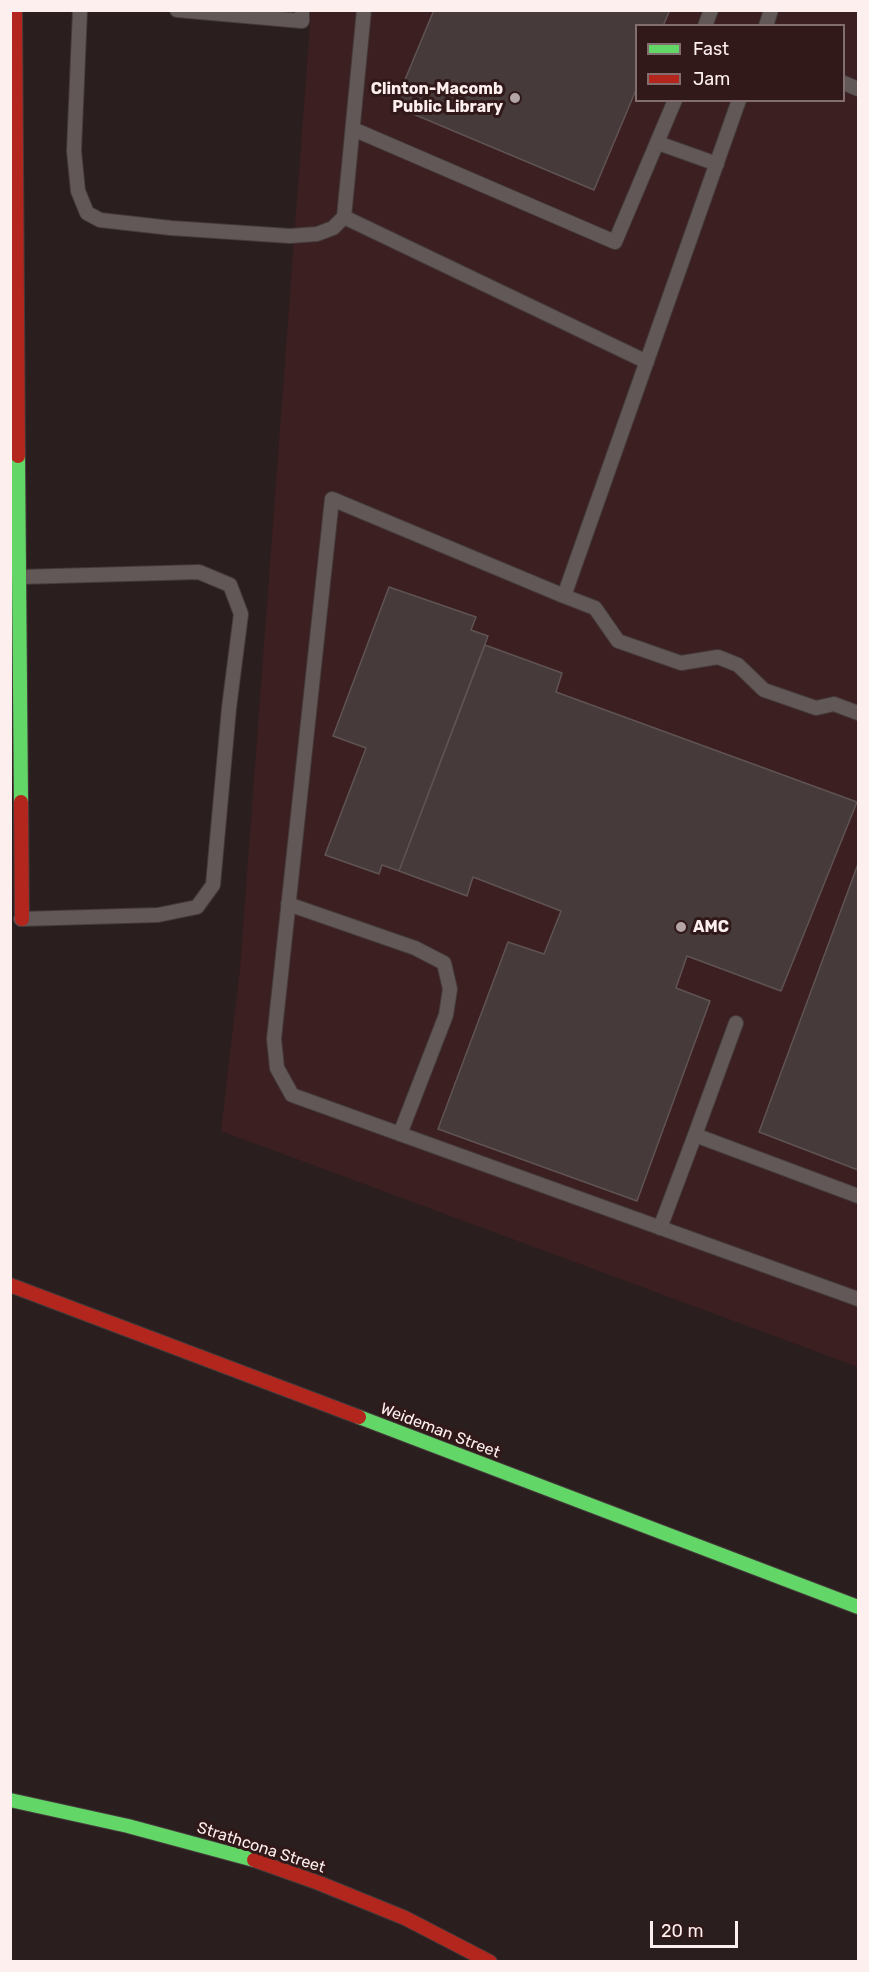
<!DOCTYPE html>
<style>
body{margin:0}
#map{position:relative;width:869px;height:1972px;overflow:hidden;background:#2b1e1e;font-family:Rubik,sans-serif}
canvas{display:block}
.frame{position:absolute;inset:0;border:12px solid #feefef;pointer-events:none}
.legend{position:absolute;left:635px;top:24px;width:210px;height:78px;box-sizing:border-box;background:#311819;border:2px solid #836e6f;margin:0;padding:8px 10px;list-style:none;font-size:18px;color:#feefef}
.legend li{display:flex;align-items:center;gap:12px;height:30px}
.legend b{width:30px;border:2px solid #836e6f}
.scale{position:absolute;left:650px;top:1921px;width:88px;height:27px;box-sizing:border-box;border:3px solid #feefef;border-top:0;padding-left:8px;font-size:18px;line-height:21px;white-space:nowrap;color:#feefef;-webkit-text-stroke:4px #311819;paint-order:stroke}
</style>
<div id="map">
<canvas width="869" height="1972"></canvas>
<div class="frame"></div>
<ul class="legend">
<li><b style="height:8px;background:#63d668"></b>Fast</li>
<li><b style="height:8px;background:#b3261e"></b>Jam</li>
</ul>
<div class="scale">20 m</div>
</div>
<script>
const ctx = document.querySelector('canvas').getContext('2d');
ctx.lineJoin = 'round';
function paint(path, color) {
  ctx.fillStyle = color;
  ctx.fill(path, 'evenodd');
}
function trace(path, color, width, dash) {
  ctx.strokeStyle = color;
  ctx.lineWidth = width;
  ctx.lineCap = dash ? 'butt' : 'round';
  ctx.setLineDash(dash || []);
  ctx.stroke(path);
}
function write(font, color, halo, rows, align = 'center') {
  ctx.font = font + ' Rubik,sans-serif';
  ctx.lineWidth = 6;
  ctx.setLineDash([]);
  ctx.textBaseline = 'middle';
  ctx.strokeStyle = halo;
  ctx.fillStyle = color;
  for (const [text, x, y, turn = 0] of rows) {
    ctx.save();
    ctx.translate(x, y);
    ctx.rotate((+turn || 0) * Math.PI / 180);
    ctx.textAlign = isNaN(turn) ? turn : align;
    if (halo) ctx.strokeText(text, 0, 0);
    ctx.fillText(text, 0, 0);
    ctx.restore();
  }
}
paint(new Path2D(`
 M311,11H858V1367L221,1131L240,968ZM636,26H844V100H636Z`), '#3c1f20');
const building = new Path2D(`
 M434,10H670L663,26H636V90L594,190L394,106Z
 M389,587L476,617L471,630L488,636L399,871L382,865L379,874L325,855L366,748L333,736Z
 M485,645L562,673L556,692L857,802L781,991L687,956L676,988L710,1001L637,1201L438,1129L508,942L544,954L561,911L473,877L467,896L399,871Z
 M858,864V1170L759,1132Z`);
paint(building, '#473a3a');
trace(building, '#5f5353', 1.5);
const lane = new Path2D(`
 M80,10L74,151L78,191L87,213L100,220L171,228L290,236L317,234L333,228L344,217
 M177,10L302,21V10
 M364,10L344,217L647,362
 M705,26L711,10
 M766,26L771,10
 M844,83L858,89
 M739,100L564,596L332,499L274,1039L277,1068L292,1095L858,1299
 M353,129L615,242L675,100
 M658,143L717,164
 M19,577L199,572L230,585L241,614L229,708L213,885L197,907L158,915L21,919
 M564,596L595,608L618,641L681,663L718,657L738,665L764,690L816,708L834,704L858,713
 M288,904L415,948L444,963L450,989L446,1015L400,1134
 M695,1135L736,1023
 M660,1228L695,1135L858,1196`);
const fast = new Path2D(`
 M18,456L21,802
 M359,1417L858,1607
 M10,1800L128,1826L254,1860`);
const jam = new Path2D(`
 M15,10L18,456
 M21,802L22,919
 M10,1285L359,1417
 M254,1860L319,1883L405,1918L490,1962`);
trace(lane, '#453b3b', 16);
trace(fast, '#453b3b', 16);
trace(jam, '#453b3b', 16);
trace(lane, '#635858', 14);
trace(fast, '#63d668', 14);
trace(jam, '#b3261e', 14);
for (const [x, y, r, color] of [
 [515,98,6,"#b4a6a6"],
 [681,927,6,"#b4a6a6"]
]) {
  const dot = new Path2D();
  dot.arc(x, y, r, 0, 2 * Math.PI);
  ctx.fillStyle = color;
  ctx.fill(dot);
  trace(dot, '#311819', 2);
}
write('bold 16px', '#feefef', '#311819', [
 ["Clinton-Macomb",503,89],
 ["Public Library",503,107],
 ["AMC",693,927,"left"]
], 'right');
write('16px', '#feefef', '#311819', [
 ["Weideman Street",440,1431,21],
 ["Strathcona Street",261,1848,18]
]);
</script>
